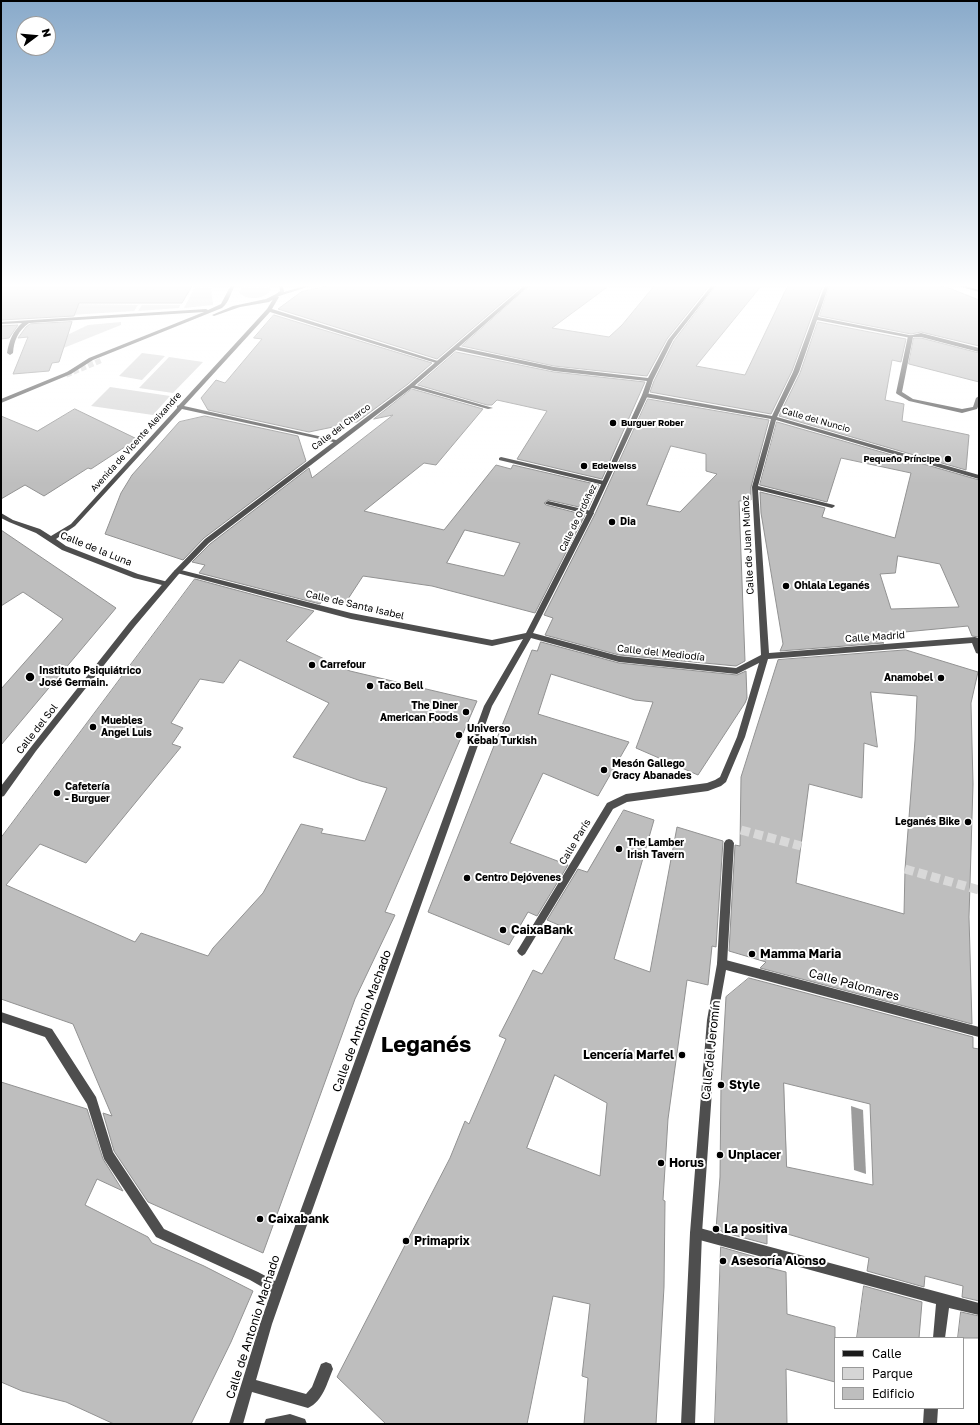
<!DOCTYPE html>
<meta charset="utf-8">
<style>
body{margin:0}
#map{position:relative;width:980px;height:1425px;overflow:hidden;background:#fff;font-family:"Golos Text",sans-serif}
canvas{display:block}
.frame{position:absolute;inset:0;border:2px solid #000;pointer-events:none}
.legend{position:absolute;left:834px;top:1337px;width:130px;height:72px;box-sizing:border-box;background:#fff;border:1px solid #999;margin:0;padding:5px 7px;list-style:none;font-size:12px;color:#000}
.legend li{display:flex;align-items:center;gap:8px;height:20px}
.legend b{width:20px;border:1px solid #999}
.north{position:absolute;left:16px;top:16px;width:40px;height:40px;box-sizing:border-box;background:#fff;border:1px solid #999;border-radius:50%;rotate:74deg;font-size:11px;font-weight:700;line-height:16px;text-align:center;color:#000}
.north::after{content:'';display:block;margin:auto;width:14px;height:18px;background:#000;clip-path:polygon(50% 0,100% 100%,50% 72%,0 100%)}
</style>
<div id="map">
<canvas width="980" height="1425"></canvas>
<div class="frame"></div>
<ul class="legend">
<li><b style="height:5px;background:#1b1b1b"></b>Calle</li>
<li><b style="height:11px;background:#d5d5d5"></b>Parque</li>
<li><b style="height:11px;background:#bebebe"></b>Edificio</li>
</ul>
<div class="north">N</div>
</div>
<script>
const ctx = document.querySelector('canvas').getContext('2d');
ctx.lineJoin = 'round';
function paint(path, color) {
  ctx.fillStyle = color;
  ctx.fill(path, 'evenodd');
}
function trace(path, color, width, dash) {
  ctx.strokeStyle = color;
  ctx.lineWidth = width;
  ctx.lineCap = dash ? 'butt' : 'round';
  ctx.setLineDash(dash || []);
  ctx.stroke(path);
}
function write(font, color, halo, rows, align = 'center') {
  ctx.font = font + ' "Golos Text",sans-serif';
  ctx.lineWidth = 4;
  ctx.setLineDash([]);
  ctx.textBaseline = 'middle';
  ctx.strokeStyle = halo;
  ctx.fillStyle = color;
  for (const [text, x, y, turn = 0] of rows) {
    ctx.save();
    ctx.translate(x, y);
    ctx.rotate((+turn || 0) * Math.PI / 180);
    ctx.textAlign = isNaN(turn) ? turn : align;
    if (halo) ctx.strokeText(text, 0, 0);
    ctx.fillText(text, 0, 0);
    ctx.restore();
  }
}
paint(new Path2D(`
 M196,285H211L213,305L184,308Z
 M247,285H267L271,289C266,300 246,301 239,292L242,288Z
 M63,304L138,305L134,311L55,316Z
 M142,305H180L179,308L138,311Z
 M121,322V325L51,353L65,336L88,325Z
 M142,353L165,356L142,380L119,376Z
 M169,357L203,362L173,393L139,388Z
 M110,387L170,396L153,415L91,406Z`), '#d5d5d5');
paint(new Path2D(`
 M851,1106L863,1110L866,1174L854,1170Z`), '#9c9c9c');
const building = new Path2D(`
 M1,285H146L192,286L182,303H79L74,316L1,320Z
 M331,285H523L437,359L278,309L301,292Z
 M531,285H610L552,328L609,337L622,325L655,285H710L667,339L647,376L554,366L462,346Z
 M717,285H762L696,366L745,375L788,285H823L792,371L771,414L650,392L654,381L674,341Z
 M830,285H935L949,288L979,300V346L921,332L911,334L820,316Z
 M274,315L432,363L408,384L357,422L309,432L208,410L201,398L216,380L225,383L262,339L254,338Z
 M72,322L59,362L52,363L49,371L13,374L28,337L18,338L26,327L30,324Z
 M818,322L906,339L901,362L892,360L885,400L904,404L902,421L969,435L966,470L779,416L800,373Z
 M1,325V326L18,325L9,338L1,339Z
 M914,338H921L979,353V382L909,364Z
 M456,352L554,372L645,382L602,479L517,459L547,411L497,400L492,405H487L418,385Z
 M412,389L483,409L436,465L424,463L364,511L444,530L496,465L511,469L513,465L599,485L588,509L548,500L544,503L546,505L585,515L535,613L432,586L363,576L346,602L326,596L320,604L199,573L205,565L192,562L210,544L309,468L312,478L393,415L374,419ZM465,530L520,543L504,576L447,563Z
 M648,399L769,420L751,487V500L739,501L745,661L736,666L619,655L545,635L553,618L544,615L595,514ZM671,446L706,454V471L717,474L680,512L647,505Z
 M75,409L137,439L91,469L88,468L44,496L25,485L1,499V416L37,431Z
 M205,416L298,436L306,461L204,538L183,560L105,534L121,493L132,475L179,422Z
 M777,422L979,480V637L972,636L968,626L862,636L884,643L780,651L783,644L761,513L760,492L825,508L822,517L895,538L911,473L841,458L827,502L760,485ZM898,556L940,564L959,607L891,609L880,574L895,573Z
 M1,530L116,608L1,745V689L63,619L23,592L1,606Z
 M195,579L314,611L286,641L350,671L477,701L385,912L395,915L355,999L263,1253L148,1202L114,1151L103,1113L112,1116L73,1024L1,999V838ZM240,660L329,703L293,757L361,781L387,788L365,841L321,833L323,829L301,824L263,893L213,948L208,956L141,933L135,942L6,885L40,844L86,863L181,747L172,744L183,728L171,723L200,679L223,683Z
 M541,642L619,663L737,675L746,671L747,698L745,703L698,775L636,748L653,702L635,700L551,674L538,714L629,742L598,796L543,773L510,843L568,865L537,916L528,912L509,945L428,912L532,650L537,651Z
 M906,650L978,672L971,703L973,784L969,917L972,1024L760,968L766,962L729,951L735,845L740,846L741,777L778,660ZM871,692L917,696L915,740L905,869L904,914L796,883L809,784L862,798L864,743L877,747Z
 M624,810L654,820L614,959L650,972L677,827L723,841L716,947L712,946L708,985L687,980L668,1119L663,1200L665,1201L664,1287L656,1424H584L588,1378L582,1376L590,1304L553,1296L527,1424H386L337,1377L450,1158L465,1121L469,1124L506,1039L499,1036L533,970L542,974L568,929L547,920L578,869L587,872ZM555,1075L607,1103L600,1176L527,1148Z
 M749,978L973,1037V1048L979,1049V1301L962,1297L963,1286L925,1276L924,1287L867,1271L869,1258L767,1228V1244L722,1232V1231L716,1229L720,1177L721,1085L726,997ZM784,1083L870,1104L873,1185L787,1167Z
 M1,1082L87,1109L103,1159L123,1191L97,1179L85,1205L148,1237L152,1243L204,1266L253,1291L231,1342L191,1424H114L66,1402L22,1391L1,1382Z
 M721,1247L766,1260V1267L786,1272L787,1314L835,1327V1382L786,1369L787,1424H715Z
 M864,1286L922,1302L919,1338H857Z
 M961,1312L979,1316V1338H958Z`);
paint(building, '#bebebe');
trace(building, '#929292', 1);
trace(new Path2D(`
 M741,830L801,846
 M905,869L979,890`), '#d9d9d9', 9, [9, 4.5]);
trace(new Path2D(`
 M66,375L102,360`), '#d9d9d9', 5.5, [5.5, 2.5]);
paint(new Path2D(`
 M825,285H829L818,317L914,336L911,338L817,320L799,372L777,417L979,475V479L776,420L758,486L834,505L835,506L832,508L758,490L769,653L975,637L978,638L979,641V654L976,653L972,643L768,659L745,737L726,782L721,786L708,791L627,802L613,809L525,954L522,956L519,954L517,951L519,948L607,803L626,794L707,783L715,780L720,777L737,737L759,663L737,674L619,662L531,638L492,706L292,1267L272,1324L256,1380L306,1394L312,1387L321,1364L326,1362L331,1364L333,1369C327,1383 323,1401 308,1408L252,1392L243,1424H229L260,1324L271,1292L250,1280L156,1237L104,1159L87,1104L45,1037L1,1022V1012L52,1029L96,1097L113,1152L164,1229L258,1272L275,1281L484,706L523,639L492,646L351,619L177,573L174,571L177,569L351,613L492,640L526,633L587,514L546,504L545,503L548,501L591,511L594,513L533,633L619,656L736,668L761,655L752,487L771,419L645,397L642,395L645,393L772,416L793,372Z
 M275,296L279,297L272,309L441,362L436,363L270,312L184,406L336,440L339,442L338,443L182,409L75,526L56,539L66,546L138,574L168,582L169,584L168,586H166L134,578L62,550L36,533L9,522L1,518V513L13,520L40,529L51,536L71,524L177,408V406L179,405L267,309Z
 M409,385H413L493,408L488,409L409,387Z
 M501,457L604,481L607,483L604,485L499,460V458Z
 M729,839L732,840L734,843L727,964L726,967L722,969L718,967L717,964L724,843L726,840Z
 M696,1227L979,1303V1315L949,1308L945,1338H933L936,1304L696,1239L692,1237L690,1233L692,1229Z
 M924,1408H938L937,1424H923Z`), '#4e4e4e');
paint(new Path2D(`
 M231,285H236C230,292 230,302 222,308L93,360L71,374L1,403V399L67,372L89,358L204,312L29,323C18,331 14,340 13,353L10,355L7,353C9,341 13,331 22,323L1,324V322L206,309L208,310L221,304Z
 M279,285H283L284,292L307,285H314L279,296L269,302L240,307L214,316L212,315L233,306L266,299L276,294L280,291Z
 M525,285H530L459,347L554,367L648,378L668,340L712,285H716L673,340L653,380L648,395L593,514L591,515L588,513L642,395L647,381L554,371L456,350L413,387L209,543L178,575L135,626L36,751L4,796L1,797V786L31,747L129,623L173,572L205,539L409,385Z
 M921,333L979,348V352L921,337H913L902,392L913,399L962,409L973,407L976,398L979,396V405L977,409L962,413L909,401L897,394L896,393L908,336Z
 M722,959L979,1027V1037L726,970L717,1020L702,1233L695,1424H681L690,1233L707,1020L717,964L718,961Z
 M290,1414L305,1419L307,1424H264L266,1419Z`), '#4e4e4e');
paint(new Path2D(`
 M955,285H962L979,290V292Z`), '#1b1b1b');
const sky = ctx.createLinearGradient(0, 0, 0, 484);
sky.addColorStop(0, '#89aaca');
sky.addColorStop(0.59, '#fff');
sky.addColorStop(1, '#ffffff00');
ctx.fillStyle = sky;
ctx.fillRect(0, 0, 980, 484);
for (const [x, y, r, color] of [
 [613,423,4,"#000"],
 [948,459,4,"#000"],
 [584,466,4,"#000"],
 [612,522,4,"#000"],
 [786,586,4,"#000"],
 [312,665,4,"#000"],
 [30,677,5,"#000"],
 [941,678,4,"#000"],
 [370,686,4,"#000"],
 [466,712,4,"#000"],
 [93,727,4,"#000"],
 [459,735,4,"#000"],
 [604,770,4,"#000"],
 [57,793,4,"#000"],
 [968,822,4,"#000"],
 [619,849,4,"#000"],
 [467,878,4,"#000"],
 [503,930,4,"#000"],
 [752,954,4,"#000"],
 [682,1055,4,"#000"],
 [721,1085,4,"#000"],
 [720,1155,4,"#000"],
 [661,1163,4,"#000"],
 [260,1219,4,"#000"],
 [716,1229,4,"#000"],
 [406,1241,4,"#000"],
 [723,1261,4,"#000"]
]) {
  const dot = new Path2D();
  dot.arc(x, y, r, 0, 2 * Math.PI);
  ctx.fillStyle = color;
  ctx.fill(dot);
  trace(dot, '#fff', 1.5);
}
write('9px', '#000', '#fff', [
 ["Calle del Nuncio",816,420,16],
 ["Calle del Charco",341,427,-37],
 ["Avenida de Vicente Aleixandre",136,442,-48],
 ["Calle de Ordóñez",578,518,-64]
]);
write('bold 9px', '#000', '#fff', [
 ["Burguer Rober",621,423],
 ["Pequeño Príncipe",940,459,"right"],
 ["Edelweiss",592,466]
], 'left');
write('bold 10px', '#000', '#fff', [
 ["Dia",620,522],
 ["Ohlala Leganés",794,586],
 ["Carrefour",320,665],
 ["Instituto Psiquiátrico",39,671],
 ["José Germain.",39,683],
 ["Anamobel",933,678,"right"],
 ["Taco Bell",378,686],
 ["The Diner",458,706,"right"],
 ["American Foods",458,718,"right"],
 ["Muebles",101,721],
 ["Angel Luis",101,733],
 ["Universo",467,729],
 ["Kebab Turkish",467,741],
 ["Mesón Gallego",612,764],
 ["Gracy Abanades",612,776],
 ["Cafetería",65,787],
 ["- Burguer",65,799],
 ["Leganés Bike",960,822,"right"],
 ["The Lamber",627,843],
 ["Irish Tavern",627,855],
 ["Centro Dejóvenes",475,878]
], 'left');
write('10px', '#000', '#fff', [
 ["Calle de Juan Muñoz",748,545,-93],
 ["Calle de la Luna",96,549,22],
 ["Calle de Santa Isabel",355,605,13],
 ["Calle Madrid",875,637,-4],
 ["Calle del Mediodía",661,653,6],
 ["Calle del Sol",37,729,-52],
 ["Calle París",575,842,-59]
]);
write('bold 12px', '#000', '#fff', [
 ["CaixaBank",511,930],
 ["Mamma Maria",760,954],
 ["Lencería Marfel",674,1055,"right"],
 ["Style",729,1085],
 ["Unplacer",728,1155],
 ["Horus",669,1163],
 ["Caixabank",268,1219],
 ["La positiva",724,1229],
 ["Primaprix",414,1241],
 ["Asesoría Alonso",731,1261]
], 'left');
write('12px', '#000', '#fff', [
 ["Calle Palomares",854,985,15],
 ["Calle de Antonio Machado",362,1021,-70],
 ["Calle del Jeromín",711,1050,-84],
 ["Calle de Antonio Machado",253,1327,-72]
]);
write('bold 22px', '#000', '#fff', [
 ["Leganés",426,1045]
]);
</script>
